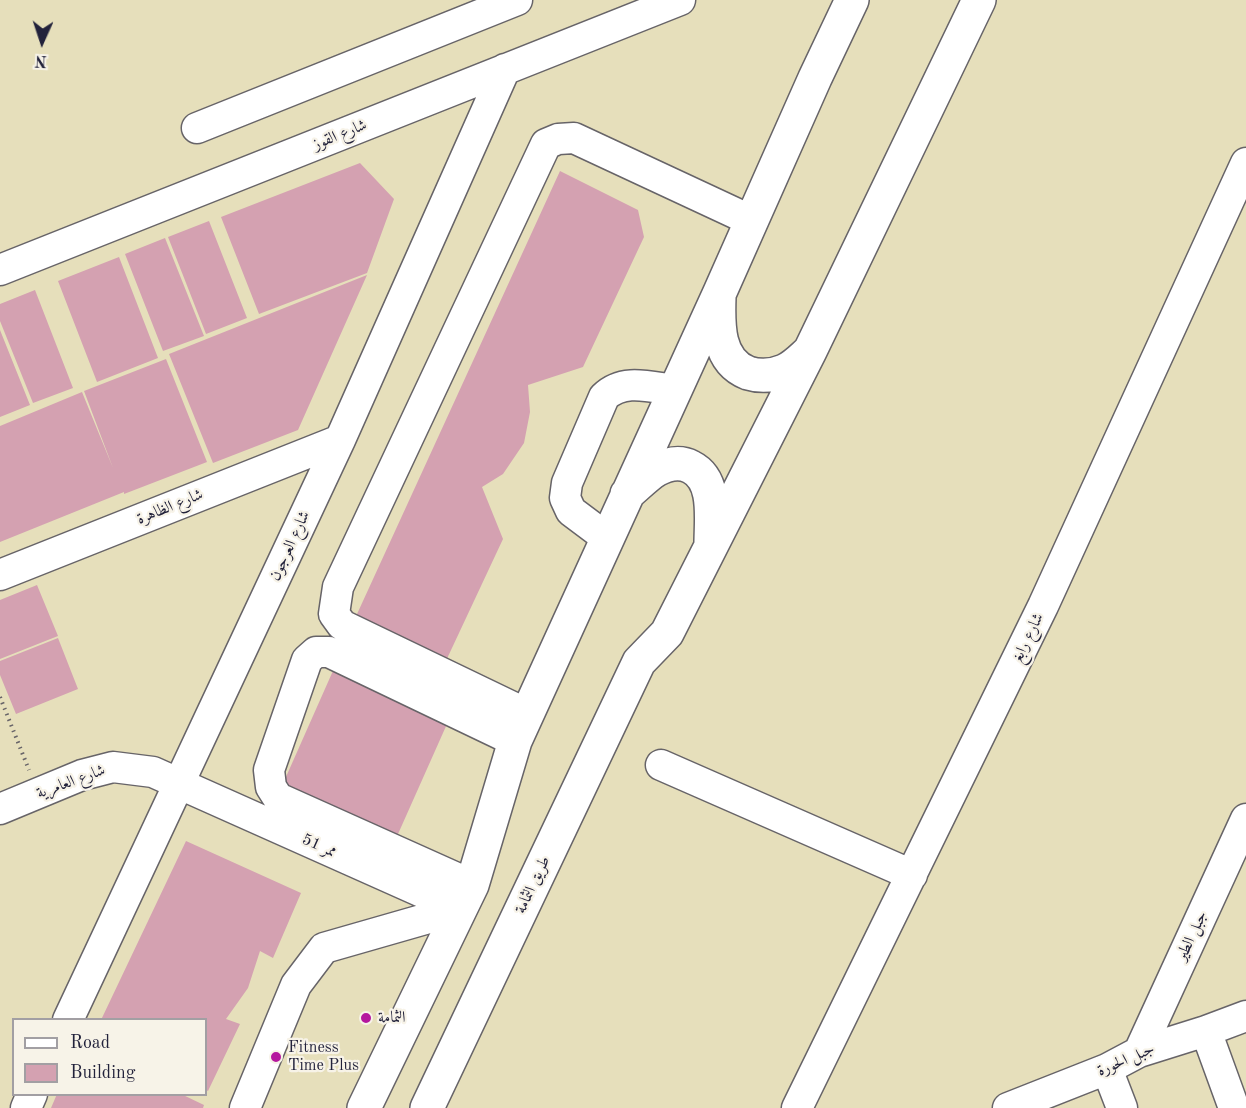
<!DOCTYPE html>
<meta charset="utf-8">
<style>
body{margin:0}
#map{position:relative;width:1246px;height:1108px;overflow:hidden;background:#e6dfbb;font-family:"Old Standard TT",serif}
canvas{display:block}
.legend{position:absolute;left:12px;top:1018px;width:195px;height:78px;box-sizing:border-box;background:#f7f3e8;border:2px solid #a29fa3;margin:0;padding:8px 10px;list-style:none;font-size:18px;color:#22223b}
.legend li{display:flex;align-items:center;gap:12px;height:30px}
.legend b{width:30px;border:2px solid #a29fa3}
.north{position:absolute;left:12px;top:12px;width:60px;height:60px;-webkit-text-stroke:4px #f7f3e8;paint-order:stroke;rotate:183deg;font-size:16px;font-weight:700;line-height:24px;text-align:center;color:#22223b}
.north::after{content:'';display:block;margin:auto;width:21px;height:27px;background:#22223b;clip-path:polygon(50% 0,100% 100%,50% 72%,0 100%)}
</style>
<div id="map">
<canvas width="1246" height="1108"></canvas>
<ul class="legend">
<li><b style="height:8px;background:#fff"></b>Road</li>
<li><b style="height:16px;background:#d4a1b1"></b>Building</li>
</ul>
<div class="north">N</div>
</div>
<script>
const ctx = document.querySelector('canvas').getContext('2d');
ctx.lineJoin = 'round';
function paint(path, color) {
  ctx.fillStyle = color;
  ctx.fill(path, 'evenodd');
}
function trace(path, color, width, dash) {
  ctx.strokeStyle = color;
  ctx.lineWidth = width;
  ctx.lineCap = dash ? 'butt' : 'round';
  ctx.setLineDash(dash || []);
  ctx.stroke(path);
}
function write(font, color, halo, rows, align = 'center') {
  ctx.font = font + ' "Old Standard TT",Amiri,serif';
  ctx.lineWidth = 4.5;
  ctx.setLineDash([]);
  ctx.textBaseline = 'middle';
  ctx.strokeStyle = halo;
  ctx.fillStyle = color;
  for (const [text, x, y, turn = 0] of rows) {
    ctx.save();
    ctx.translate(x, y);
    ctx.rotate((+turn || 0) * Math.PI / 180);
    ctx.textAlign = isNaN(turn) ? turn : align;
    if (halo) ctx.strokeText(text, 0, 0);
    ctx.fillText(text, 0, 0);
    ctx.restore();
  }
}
paint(new Path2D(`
 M360,163L394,199L367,273L259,314L221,217Z
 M560,171L638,210L644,237L583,367L528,385L530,412L524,443L503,474L482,487L503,539L437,680L341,649Z
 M209,221L247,318L206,334L168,237Z
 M165,238L204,336L163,351L125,254Z
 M119,257L158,358L97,382L58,281Z
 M367,275L298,430L213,463L169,354Z
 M35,290L73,388L33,403L0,321V304Z
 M0,330L30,405L0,417Z
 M166,359L207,462L124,494V492L0,542V426L82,392L113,468L84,391Z
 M37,585L58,636L0,659V600Z
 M58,638L78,689L16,714L0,675V661Z
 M336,664L451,715L390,852L270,813Z
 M186,841L301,893L273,958L260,951L248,988L226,1019L240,1024L208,1091L206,1090V1020H101Z
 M57,1094H181L204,1105L203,1108H51Z`), '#d4a1b1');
const minor = new Path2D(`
 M197,128L517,0
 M0,270L680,0
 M607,538L571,511L565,498L567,483L604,397C623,378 650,387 674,390
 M0,575L340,440
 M527,714L342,625L334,614L338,587L546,144L558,139L574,138L750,220
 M661,765L912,875
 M0,809L82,775L113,767L153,772L460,909
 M472,885L278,798L271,787L269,770L307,660L316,652H329L515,741
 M68,1020L340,440L505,69
 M1206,1031L1234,1108
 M1139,1052L1246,819
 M1107,1069L1122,1108
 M26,1108L32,1094
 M245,1108L296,985L324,948L460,909
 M797,1108L1043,606L1246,163
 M1008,1108L1107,1069L1139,1052L1206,1031L1246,1016`);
const major = new Path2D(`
 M719,297C718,324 717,361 748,373C761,377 772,376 784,371C794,367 802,358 810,351
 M627,494C636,487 646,476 656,470C667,464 680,461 691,467C717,480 711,519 711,543
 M364,1108L472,885L515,741L720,292L815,78L852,0
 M427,1108L639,662L667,633L810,351L979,0`);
trace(minor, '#676468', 33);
trace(major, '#676468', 36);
trace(new Path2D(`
 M0,697L29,770`), '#676468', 4, [1.5, 4.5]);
trace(minor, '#fff', 30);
trace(major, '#fff', 33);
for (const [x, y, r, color] of [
 [366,1018,6,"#b5179e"],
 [276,1057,6,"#b5179e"]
]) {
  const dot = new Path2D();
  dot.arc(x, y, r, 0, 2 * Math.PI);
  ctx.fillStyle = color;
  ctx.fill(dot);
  trace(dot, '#f7f3e8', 2);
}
write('16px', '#22223b', '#f7f3e8', [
 ["شارع القوز",340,135,-22],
 ["شارع الظاهرة",170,507,-22],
 ["شارع العرجون",290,546,-65],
 ["شارع رابغ",1028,638,-64],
 ["شارع العامرية",71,782,-20],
 ["ممر 51",319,846,24],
 ["طريق الثمامة",533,885,-65],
 ["جبل الطير",1192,936,-65],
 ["جبل الحورة",1126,1060,-23]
]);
write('16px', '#22223b', '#f7f3e8', [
 ["الثمامة",378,1018],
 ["Fitness",288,1048],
 ["Time Plus",288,1066]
], 'left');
</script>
